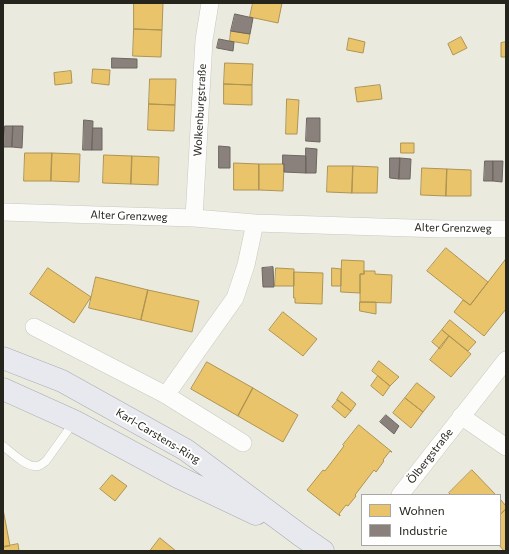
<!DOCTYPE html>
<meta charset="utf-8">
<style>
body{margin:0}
#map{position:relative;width:509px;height:554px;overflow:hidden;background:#ebeadf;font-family:Commissioner,sans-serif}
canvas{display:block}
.frame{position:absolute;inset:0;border:4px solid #25241d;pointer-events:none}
.legend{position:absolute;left:361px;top:494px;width:140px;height:52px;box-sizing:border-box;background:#fff;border:1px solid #a8a7a5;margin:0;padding:5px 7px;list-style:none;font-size:12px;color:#25241d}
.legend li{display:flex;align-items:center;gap:8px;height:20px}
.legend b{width:20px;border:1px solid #a8a7a5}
</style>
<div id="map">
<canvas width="509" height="554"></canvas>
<div class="frame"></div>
<ul class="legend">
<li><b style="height:11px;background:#e9c46a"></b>Wohnen</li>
<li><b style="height:11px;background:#8a817c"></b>Industrie</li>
</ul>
</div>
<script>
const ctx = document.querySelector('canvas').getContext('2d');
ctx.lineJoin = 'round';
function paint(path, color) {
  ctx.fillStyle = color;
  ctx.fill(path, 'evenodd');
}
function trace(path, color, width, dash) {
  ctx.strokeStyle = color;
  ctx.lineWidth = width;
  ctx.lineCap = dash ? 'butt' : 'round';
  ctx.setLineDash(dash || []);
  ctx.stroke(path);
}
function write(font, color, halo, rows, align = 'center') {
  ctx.font = font + ' Commissioner,sans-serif';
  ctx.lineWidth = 4;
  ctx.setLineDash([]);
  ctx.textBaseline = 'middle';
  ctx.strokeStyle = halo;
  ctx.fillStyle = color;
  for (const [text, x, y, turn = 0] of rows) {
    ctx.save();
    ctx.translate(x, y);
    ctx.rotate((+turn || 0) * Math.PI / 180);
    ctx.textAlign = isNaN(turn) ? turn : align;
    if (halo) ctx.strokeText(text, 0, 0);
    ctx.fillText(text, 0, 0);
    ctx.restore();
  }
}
const homes = new Path2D(`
 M134,3H163L162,30L134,29Z
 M253,3H282L278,23L250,17Z
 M134,29L162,30L161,57L133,56Z
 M231,31L250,34L248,44L230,41Z
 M461,37L467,48L453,55L448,44Z
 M349,38L365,42L363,53L347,50Z
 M506,42V57H501V43Z
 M225,63L253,64L252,85L224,84Z
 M93,69L110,70L109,85L92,83Z
 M71,71L72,83L55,85L54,73Z
 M150,79H176L175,105L149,104Z
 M224,84L252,85V105L224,104Z
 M380,85L382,99L357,102L355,88Z
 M287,99L299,100L297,134H286Z
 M149,104L175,105L174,131L148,130Z
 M401,143H414V153H401Z
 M25,153H52L51,181H24Z
 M52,153L80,154L79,182L51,181Z
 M104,155L132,156L131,184L103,183Z
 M132,156L159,157L158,185L131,184Z
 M234,163L259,164V190H234Z
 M259,164H284L283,191L259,190Z
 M328,166H353L352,193L327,192Z
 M353,166L378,167L377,193H352Z
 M422,168L447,169L446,196L421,195Z
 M447,169L471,170V196H446Z
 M446,248L488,282L470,305L427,271Z
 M506,259V309L484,336L454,312L463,300L470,305Z
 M342,260L364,261V274H360V293L341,292Z
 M48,268L91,297L74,323L30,294Z
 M276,268L294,269V286H275Z
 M332,268L341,269V286H332Z
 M364,271H375V274L392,275L391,303L360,302V274H364Z
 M294,272L323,273L322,304L295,303V298H294Z
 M96,277L148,290L141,320L89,308Z
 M148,290L199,301L192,332L141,320Z
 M360,302H376V314L360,311Z
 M283,312L317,339L303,356L269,330Z
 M450,320L476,342L468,351L442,330Z
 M442,330L449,336L440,349L432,342Z
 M449,336L471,354L451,377L430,360Z
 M379,361L399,377L390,386L372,371Z
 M207,362L253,388L238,416L191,389Z
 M378,376L390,386L383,396L371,386Z
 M417,383L435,397L423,412L405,398Z
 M253,388L298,415L283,442L238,416Z
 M342,392L356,404L351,411L337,400Z
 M405,398L423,412L411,428L393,413Z
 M338,400L351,411L345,418L332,407Z
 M359,425L392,452H391L390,451L383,460L384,461L376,472L374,470L355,495L356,496L348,506L346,505L339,514L340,515V516L307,490L323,470L325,471L344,446L343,445Z
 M472,470L496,495H451L449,493Z
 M112,475L127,486L115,501L100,489Z
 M500,499L506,506V509L500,515Z
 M3,509L10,546L3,547Z
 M506,509V551H504L499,545H500V515Z
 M160,538L176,551H150Z
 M18,544L19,551H3V547Z`);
paint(homes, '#e9c46a');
trace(homes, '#ae9453', 1);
const industry = new Path2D(`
 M235,14L253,18L250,34L231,31Z
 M219,39L234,42L233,51L217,48Z
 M112,58L137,59V68H112Z
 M307,118H320V142L306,141Z
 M84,120L93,121L92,150H83Z
 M5,126H13L12,147H4Z
 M13,126H23L22,148L12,147Z
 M93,128H102V150H92Z
 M219,146L230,147V168H219Z
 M306,148L317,149L316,173H306Z
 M283,155L306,156V173L284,172V164H283Z
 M390,158H400L399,179L390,178Z
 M400,158L411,159L410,179H399Z
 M485,161H493V181H484Z
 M493,161H503L502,182L493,181Z
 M273,267L274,287H263L262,268Z
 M386,415L399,426L394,434L380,422Z`);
paint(industry, '#8a817c');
trace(industry, '#6c6560', 1);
const service = new Path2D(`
 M3,446C11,452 24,465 34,466C39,467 42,464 46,461L74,422`);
const minor = new Path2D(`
 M3,212L194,218L255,223L442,229H506
 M194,218L204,40L210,3
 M34,327L166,395L243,443
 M166,395L235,298L246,265L255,223
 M461,416L506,447
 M400,495L506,360`);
const primary = new Path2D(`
 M3,358L62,381L186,450L300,535L323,551
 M3,389L74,421L178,477L256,514`);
trace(service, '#c9c8c0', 9);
trace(minor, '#c9c8c0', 18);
trace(primary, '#a7abb1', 23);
trace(service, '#fcfcfa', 8);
trace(minor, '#fcfcfa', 17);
trace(primary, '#e7e9ee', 22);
write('11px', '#25241d', '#fff', [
 ["Wolkenburgstraße",200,110,-87],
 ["Alter Grenzweg",129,216,2],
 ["Alter Grenzweg",453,228,1],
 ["Karl-Carstens-Ring",158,436,31],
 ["Ölbergstraße",430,456,-52]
]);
</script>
